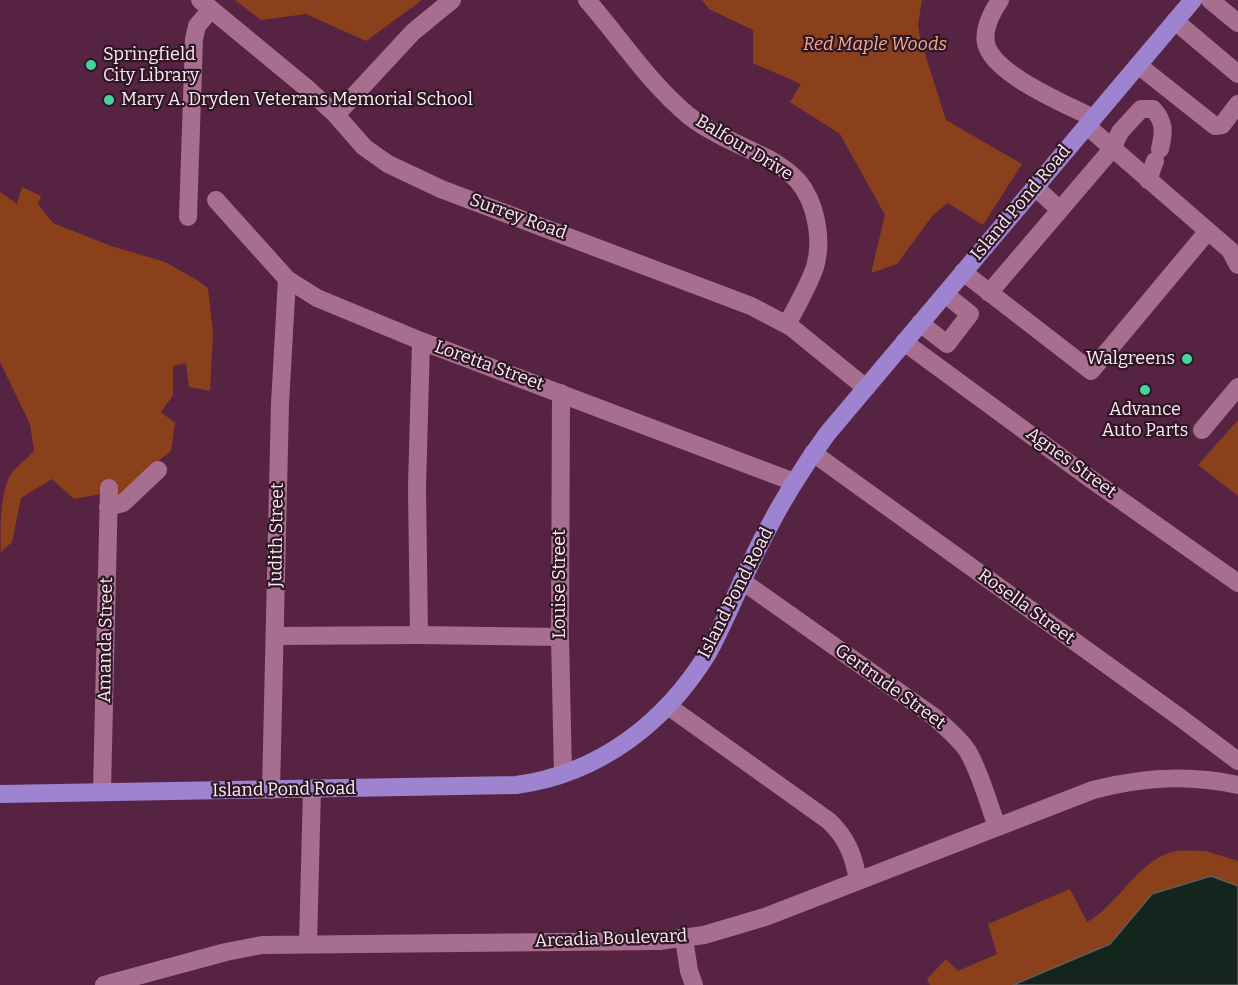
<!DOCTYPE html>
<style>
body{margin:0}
canvas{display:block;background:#562343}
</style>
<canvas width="1238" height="985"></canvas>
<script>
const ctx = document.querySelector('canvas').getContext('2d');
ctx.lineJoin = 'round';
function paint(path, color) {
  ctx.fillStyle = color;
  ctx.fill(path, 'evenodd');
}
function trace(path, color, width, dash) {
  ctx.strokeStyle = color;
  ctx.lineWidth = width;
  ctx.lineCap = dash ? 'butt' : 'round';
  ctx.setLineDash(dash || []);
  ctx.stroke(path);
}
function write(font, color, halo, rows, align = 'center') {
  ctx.font = font + ' Bitter,serif';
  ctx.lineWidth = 4.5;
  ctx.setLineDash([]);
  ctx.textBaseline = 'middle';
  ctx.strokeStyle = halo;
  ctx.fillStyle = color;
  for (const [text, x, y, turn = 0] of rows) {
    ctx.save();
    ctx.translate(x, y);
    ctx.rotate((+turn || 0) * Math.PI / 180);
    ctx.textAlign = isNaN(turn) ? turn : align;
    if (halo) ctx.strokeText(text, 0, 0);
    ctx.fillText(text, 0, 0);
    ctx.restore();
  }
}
paint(new Path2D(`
 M235,0H422L366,41L306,14L261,20Z
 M702,0H922L918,24L920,38L946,120L1022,164L983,225L948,203L933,215L897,264L871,273L885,215L840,134L790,102L801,84L753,63V30L709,9Z
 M22,187L41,196L38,204L53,223L111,246L165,262L197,280L208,288L213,333L210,391L189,387L186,363L173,366V395L161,412L175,423L171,451L157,462L122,500L101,494L74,499L52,479L21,498L12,542L1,552C0,531 0,491 11,474C18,466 27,458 34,451L30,424L0,362V192L17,204Z
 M1238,420V496L1198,465Z
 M1206,851L1238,861V886L1211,876L1152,894L1110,944L1013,985H930L927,979L946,959L958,971L997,954L988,924L1070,889L1087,922C1117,906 1135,865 1169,853C1179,849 1194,851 1206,851Z`), '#8b401c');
const water = new Path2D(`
 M1211,876L1238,886V985H1013L1110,944L1152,894Z`);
paint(water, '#13251d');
trace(water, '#5a605e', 1.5);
trace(new Path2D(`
 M200,0L309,90L336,115L364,147L388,164L441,189L751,306L791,327L866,388
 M587,0C621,39 649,83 689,116C714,135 741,145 769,159C779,165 790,172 798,181C816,202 823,240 815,267C808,287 797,306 787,324
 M1000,0C992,12 983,28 986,43C992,74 1066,104 1093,118
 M1210,0L1238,23
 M1175,21L1238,74
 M1138,65L1215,126L1222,125L1238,104
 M336,115L413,32L452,0
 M1148,180L1155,161
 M1035,187L1060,210
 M216,200L287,279L317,298L421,341L794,482
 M188,217L194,39L197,26L211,9
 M1208,231L1230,250L1238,265
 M963,272L1091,371L1208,231L1087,126
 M989,293L1112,149L1120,132L1141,109H1153C1165,122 1164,132 1160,149
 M920,323L947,344L970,314L945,294
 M904,342L1088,477L1238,583
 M561,393L560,637L563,774
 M1202,430L1238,387
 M813,453L1178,716L1238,761
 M108,507L123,503L158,470
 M742,581L933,716C945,727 958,737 967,750C980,771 988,803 997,826
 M419,635L417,487L421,341
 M275,636L419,635L560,637
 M668,706L829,821C847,838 854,856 858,881
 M271,790L280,404L287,279
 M102,791L109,488
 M684,939L689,971L694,985
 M308,944L312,789
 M104,985L226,952L262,945L659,941L704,935L765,917L1093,790C1142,777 1188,774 1238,785`), '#a86e90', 18);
trace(new Path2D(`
 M0,794L516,785C599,774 665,723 708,653C714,643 719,631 724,621C737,593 749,565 763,538C781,502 803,467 827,434L1193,0`), '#9d83d0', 18);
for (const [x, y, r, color] of [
 [91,65,6,"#46d49e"],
 [109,100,6,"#46d49e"],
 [1187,359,6,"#46d49e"],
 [1145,390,6,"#46d49e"]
]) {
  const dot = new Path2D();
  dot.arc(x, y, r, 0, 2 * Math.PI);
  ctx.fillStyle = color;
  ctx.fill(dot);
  trace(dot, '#2e1724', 2);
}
write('italic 18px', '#faaa88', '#2e1724', [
 ["Red Maple Woods",875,45]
]);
write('18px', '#feeaf4', '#2e1724', [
 ["Springfield",103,55],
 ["City Library",103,76],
 ["Mary A. Dryden Veterans Memorial School",121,100],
 ["Walgreens",1175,359,"right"],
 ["Advance",1145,410,"center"],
 ["Auto Parts",1145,431,"center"]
], 'left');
write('18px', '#feeaf4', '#2e1724', [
 ["Balfour Drive",744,148,31],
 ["Island Pond Road",1021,203,-50],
 ["Surrey Road",518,217,20],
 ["Loretta Street",489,366,20],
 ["Agnes Street",1071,463,36],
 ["Judith Street",277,535,-89],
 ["Louise Street",560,584,-90],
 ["Island Pond Road",736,593,-63],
 ["Rosella Street",1026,607,36],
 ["Amanda Street",106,640,-89],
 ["Gertrude Street",890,687,36],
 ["Island Pond Road",284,790,-1],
 ["Arcadia Boulevard",611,939,-2]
]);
</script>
